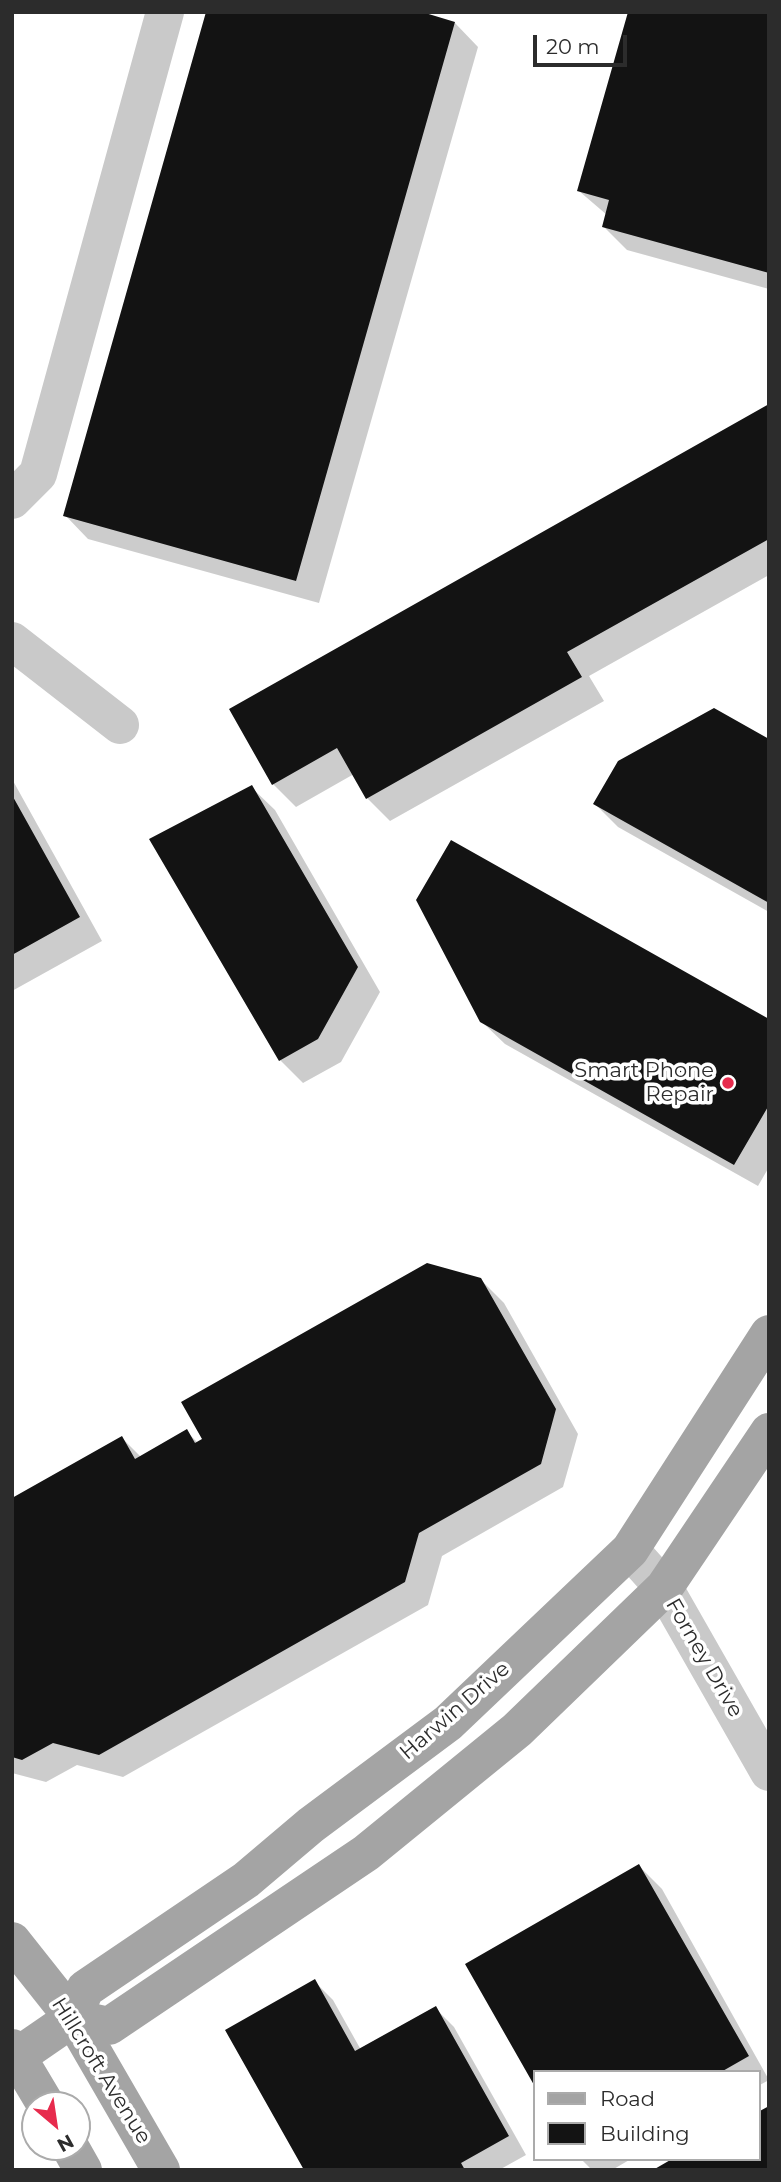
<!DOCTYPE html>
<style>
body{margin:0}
#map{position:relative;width:781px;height:2182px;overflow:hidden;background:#fff;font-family:Montserrat,sans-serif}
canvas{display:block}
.frame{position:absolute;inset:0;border:14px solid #2c2c2c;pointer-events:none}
.legend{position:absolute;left:533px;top:2070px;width:228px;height:91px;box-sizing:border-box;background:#fff;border:2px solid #ababab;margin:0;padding:9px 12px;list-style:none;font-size:21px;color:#2c2c2c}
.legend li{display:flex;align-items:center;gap:14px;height:35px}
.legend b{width:35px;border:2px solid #ababab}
.north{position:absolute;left:21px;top:2091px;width:70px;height:70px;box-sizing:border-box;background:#fff;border:2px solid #ababab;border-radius:50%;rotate:151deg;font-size:19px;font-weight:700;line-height:28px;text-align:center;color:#2c2c2c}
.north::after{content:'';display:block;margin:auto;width:24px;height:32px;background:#e72b4d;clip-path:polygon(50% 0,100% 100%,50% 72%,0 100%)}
.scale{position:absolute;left:533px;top:35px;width:94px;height:32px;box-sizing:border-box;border:4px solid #2c2c2c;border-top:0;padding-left:9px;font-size:21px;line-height:24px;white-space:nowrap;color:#2c2c2c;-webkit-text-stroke:5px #fff;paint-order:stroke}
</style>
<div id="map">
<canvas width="781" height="2182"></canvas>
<div class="frame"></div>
<ul class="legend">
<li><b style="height:9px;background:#a4a4a4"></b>Road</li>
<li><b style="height:19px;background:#131313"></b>Building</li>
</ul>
<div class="north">N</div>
<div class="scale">20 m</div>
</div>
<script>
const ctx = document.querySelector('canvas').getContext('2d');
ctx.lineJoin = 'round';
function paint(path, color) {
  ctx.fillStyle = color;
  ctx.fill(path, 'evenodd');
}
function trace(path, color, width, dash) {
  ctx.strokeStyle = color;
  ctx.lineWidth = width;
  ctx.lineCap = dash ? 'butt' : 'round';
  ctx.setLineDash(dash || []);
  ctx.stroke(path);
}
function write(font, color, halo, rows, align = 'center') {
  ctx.font = font + ' Montserrat,sans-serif';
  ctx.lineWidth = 7;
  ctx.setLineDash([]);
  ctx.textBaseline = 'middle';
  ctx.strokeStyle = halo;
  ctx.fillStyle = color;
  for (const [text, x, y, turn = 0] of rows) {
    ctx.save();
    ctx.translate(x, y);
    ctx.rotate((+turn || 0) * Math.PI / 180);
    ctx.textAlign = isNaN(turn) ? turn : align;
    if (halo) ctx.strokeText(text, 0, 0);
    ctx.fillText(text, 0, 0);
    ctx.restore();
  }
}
paint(new Path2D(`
 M769,12V289L627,250L603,226L607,215L579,191Z
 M455,23L478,47L319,603L88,539L65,515Z
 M769,406V575L589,676L604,701L390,821L367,798L354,774L296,807L273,784Z
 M769,741V912L618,827L595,804Z
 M12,779L102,941L12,991Z
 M251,787L275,810L380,992L341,1062L303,1083L280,1060Z
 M481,1021H769V1167L758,1186L505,1044Z
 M480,1279L504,1303L578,1434L563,1487L442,1556L428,1605L123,1777L77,1765L46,1782L12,1773V1500L122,1438L141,1457L187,1432L198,1443Z
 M639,1866L662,1889L769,2080L758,2086V2072H534V2081L467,1964Z
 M314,1981L333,2000L361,2050L435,2008L454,2027L526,2155L499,2170H306Z
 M581,2159H631L612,2170H592Z`), '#0003');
paint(new Path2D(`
 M206,12H422L455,22L296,581L63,516Z
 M628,12H769V273L602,227L609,200L577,191Z
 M769,404V539L567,652L582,677L366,799L337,748L272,785L229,709Z
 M714,708L769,739V903L593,804L618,761Z
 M252,785L358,967L318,1039L279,1061L149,839Z
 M12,795L80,917L12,955Z
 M451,840L769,1019V1105L734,1165L480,1022L416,900Z
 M427,1263L481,1278L556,1409L541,1464L419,1533L405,1582L99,1755L53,1743L22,1760L12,1757V1498L122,1436L135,1459L187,1429L195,1443L202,1439L181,1402Z
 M639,1864L749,2056L721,2072H534V2085L465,1964Z
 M315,1979L355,2051L436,2006L509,2136L461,2163L465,2170H304L225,2030Z
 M769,2106V2170H653L672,2159H758V2112Z`), '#131313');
trace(new Path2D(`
 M12,500L38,474L165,12
 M12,641L120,725
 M630,1550L664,1588L769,1772`), '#c9c9c9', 38);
trace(new Path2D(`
 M12,1941L73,2018L161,2170
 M73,2018L109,2026L366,1853L517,1730L664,1588L769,1432
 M12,2048L46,2105
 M12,2060L73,2018L85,1989L246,1880L311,1825L448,1723L630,1550L769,1334
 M70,2147L83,2170`), '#a4a4a4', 38);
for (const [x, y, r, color] of [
 [728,1083,7,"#e72b4d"]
]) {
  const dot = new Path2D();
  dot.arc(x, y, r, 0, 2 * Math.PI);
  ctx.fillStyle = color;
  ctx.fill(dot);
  trace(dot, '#fff', 2.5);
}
write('21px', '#2c2c2c', '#fff', [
 ["Smart Phone",714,1071],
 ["Repair",714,1095]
], 'right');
write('21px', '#2c2c2c', '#fff', [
 ["Forney Drive",704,1658,60],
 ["Harwin Drive",455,1711,-41],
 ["Hillcroft Avenue",101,2071,58]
]);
</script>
